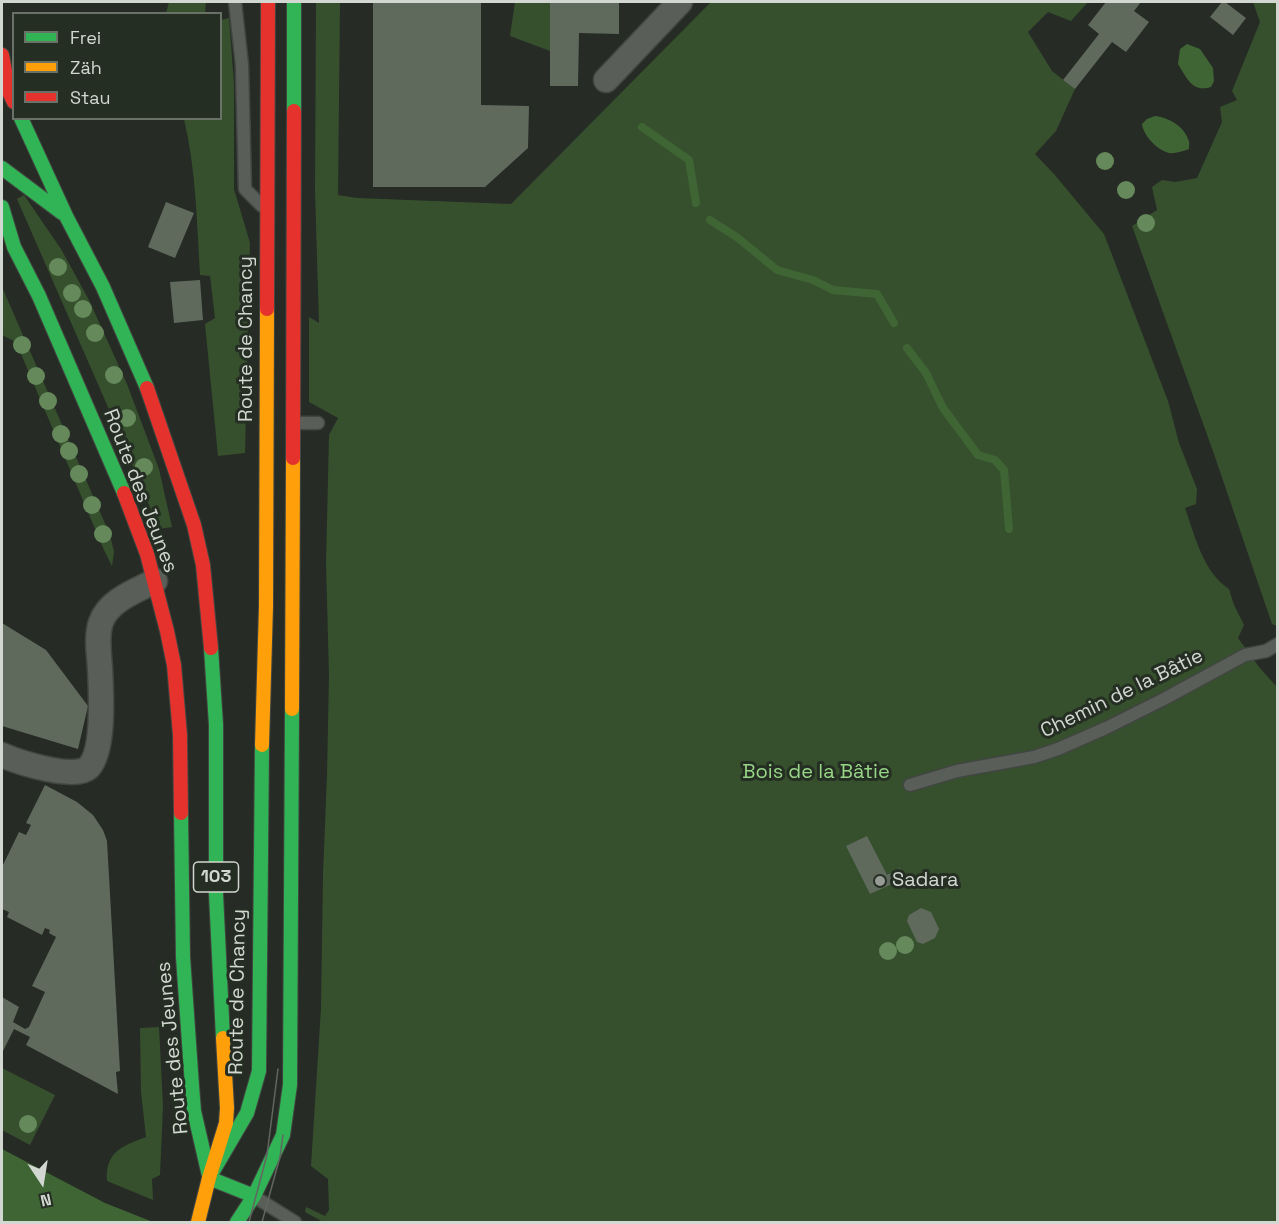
<!DOCTYPE html>
<meta charset="utf-8">
<style>
body{margin:0}
#map{position:relative;width:1279px;height:1224px;overflow:hidden;background:#262b25;font-family:"Space Grotesk",sans-serif}
canvas{display:block}
.frame{position:absolute;inset:0;border:3px solid #d2d8d1;pointer-events:none}
.legend{position:absolute;left:12px;top:12px;width:210px;height:108px;box-sizing:border-box;background:#252e22;border:2px solid #6a7268;margin:0;padding:8px 10px;list-style:none;font-size:18px;color:#d2d8d1}
.legend li{display:flex;align-items:center;gap:12px;height:30px}
.legend b{width:30px;border:2px solid #6a7268}
.north{position:absolute;left:12px;top:1152px;width:60px;height:60px;-webkit-text-stroke:4px #252e22;paint-order:stroke;rotate:168deg;font-size:16px;font-weight:700;line-height:24px;text-align:center;color:#d2d8d1}
.north::after{content:'';display:block;margin:auto;width:21px;height:27px;background:#d2d8d1;clip-path:polygon(50% 0,100% 100%,50% 72%,0 100%)}
</style>
<div id="map">
<canvas width="1279" height="1224"></canvas>
<div class="frame"></div>
<ul class="legend">
<li><b style="height:8px;background:#30b455"></b>Frei</li>
<li><b style="height:8px;background:#ff9f0a"></b>Zäh</li>
<li><b style="height:8px;background:#e5322d"></b>Stau</li>
</ul>
<div class="north">N</div>
</div>
<script>
const ctx = document.querySelector('canvas').getContext('2d');
ctx.lineJoin = 'round';
function paint(path, color) {
  ctx.fillStyle = color;
  ctx.fill(path, 'evenodd');
}
function trace(path, color, width, dash) {
  ctx.strokeStyle = color;
  ctx.lineWidth = width;
  ctx.lineCap = dash ? 'butt' : 'round';
  ctx.setLineDash(dash || []);
  ctx.stroke(path);
}
function write(font, color, halo, rows, align = 'center') {
  ctx.font = font + ' "Space Grotesk",sans-serif';
  ctx.lineWidth = 6;
  ctx.setLineDash([]);
  ctx.textBaseline = 'middle';
  ctx.strokeStyle = halo;
  ctx.fillStyle = color;
  for (const [text, x, y, turn = 0] of rows) {
    ctx.save();
    ctx.translate(x, y);
    ctx.rotate((+turn || 0) * Math.PI / 180);
    ctx.textAlign = isNaN(turn) ? turn : align;
    if (halo) ctx.strokeText(text, 0, 0);
    ctx.fillText(text, 0, 0);
    ctx.restore();
  }
}
paint(new Path2D(`
 M169,2H206L205,13H166Z
 M316,2H340L338,195L357,198L511,204L711,2H1088L1071,21L1048,12L1028,32L1052,71L1075,89L1056,131L1035,154L1054,174L1104,234L1168,401L1179,443L1197,489L1196,504L1185,508C1195,536 1203,572 1229,589L1234,605L1244,625L1238,638L1259,667L1277,687V1222H323L305,1212L306,1207L325,1216L329,1210L328,1179L311,1166L321,1008L323,874L327,775L329,675L326,564L329,435L338,418L309,402V317L319,323L315,191Z
 M515,2H550V51L510,36Z
 M1253,2H1278L1277,626L1272,624L1214,454L1132,226L1157,210L1152,187L1162,180L1175,182L1197,178L1222,122L1220,107L1237,100L1232,91L1260,22Z
 M229,18L234,84V189L250,243L245,453L218,456L205,324L215,318L210,276L200,275C197,224 196,169 184,119L220,118L221,20Z
 M24,195L61,249L89,300L127,384L159,469L172,527L159,529L111,414L17,199Z
 M2,287L110,535L114,552L112,566L104,550L16,342L2,335Z
 M159,1027L163,1106L160,1175L152,1179L153,1200L107,1181C105,1152 122,1146 146,1137L141,1092L140,1028Z
 M2,1068L55,1095L30,1145L2,1130Z`), '#36502e');
paint(new Path2D(`
 M1187,44L1200,49L1213,68L1214,81L1211,87C1192,93 1187,78 1178,64L1180,49Z
 M1155,116C1167,117 1184,126 1188,139C1190,142 1189,146 1189,149C1183,151 1175,154 1169,153C1157,150 1143,135 1142,124L1147,119Z
 M2,1149L105,1203L153,1222H2Z`), '#3f6534');
trace(new Path2D(`
 M642,127L689,160L696,203
 M710,220L738,238L777,270L813,280L833,290L877,294L894,323
 M907,348L926,373L943,408L978,455L995,460L1004,470L1009,529`), '#3f6534', 8);
paint(new Path2D(`
 M373,2H481V105L529,106L528,148L485,187H373Z
 M550,2H619V34L579,33L578,86H550Z
 M1106,2H1141L1134,11L1149,22L1126,52L1112,42L1075,89L1063,80L1099,34L1088,25Z
 M1222,2H1225L1246,18L1233,35L1210,17Z
 M166,202L194,213L175,258L148,247Z
 M200,280L203,320L174,323L170,282Z
 M2,623L46,650L88,706L78,749L2,726Z
 M45,785L77,802L93,815L103,830L107,841L120,1071L116,1072L118,1094L26,1045L30,1037L14,1029L2,1053V997L19,1007L13,1022L25,1029L29,1027L45,992L32,986L56,937L49,933L50,930L45,928L42,935L7,917L9,912L2,909V867L19,832L26,835L31,825L26,823Z
 M867,836L887,875L900,868L905,878L870,894L846,846Z
 M921,908L931,912L939,929L935,938L923,944L917,942L907,921L909,915Z`), '#5f6a5d');
const lane = new Path2D(`
 M235,2L242,65L245,189L262,206
 M295,423H318
 M910,785L957,771L1034,757L1058,749L1106,728L1164,699L1245,655L1266,651L1278,644
 M255,1197L295,1222`);
const street = new Path2D(`
 M606,80L680,2
 M2,755C18,762 76,781 89,767C105,749 101,691 100,668C99,653 96,636 101,622C109,600 136,591 155,581`);
const fast = new Path2D(`
 M294,111V2
 M21,118L66,216L103,287L147,388
 M2,168L62,213
 M2,207L14,247L39,296L124,493
 M211,648L216,725V894L223,1038
 M181,813L183,957L192,1086L194,1111L209,1176
 M254,1196L209,1178L247,1113L259,1071L262,745
 M237,1222L254,1196L283,1135L290,1085L292,709`);
const slow = new Path2D(`
 M292,709L293,458
 M262,745L266,606L267,309
 M198,1222L209,1178L226,1123L227,1108L223,1038`);
const jam = new Path2D(`
 M2,55L9,92L14,102
 M267,309L268,2
 M147,388L194,525L203,565L211,648
 M293,458L294,111
 M124,493L147,554L167,631L174,665L180,735L181,813`);
trace(lane, '#424641', 15);
trace(street, '#424641', 27);
trace(fast, '#424641', 16);
trace(slow, '#424641', 16);
trace(jam, '#424641', 16);
trace(lane, '#5a5e59', 12);
trace(street, '#5a5e59', 24);
trace(fast, '#30b455', 14);
trace(slow, '#ff9f0a', 14);
trace(jam, '#e5322d', 14);
trace(new Path2D(`
 M249,1222L267,1155L278,1069
 M262,1222L280,1157L283,1135`), '#626661', 1.5);
ctx.fillStyle = '#65895b';
for (const [x, y] of [
 [1105,161],
 [1126,190],
 [1146,223],
 [58,267],
 [72,293],
 [83,309],
 [95,333],
 [22,345],
 [114,375],
 [36,376],
 [48,401],
 [127,418],
 [61,434],
 [69,451],
 [144,467],
 [79,474],
 [92,505],
 [103,534],
 [905,945],
 [888,951],
 [28,1124]
]) {
  ctx.beginPath();
  ctx.arc(x, y, 9, 0, 2 * Math.PI);
  ctx.fill();
}
for (const [x, y, r, color] of [
 [880,881,6,"#969b95"]
]) {
  const dot = new Path2D();
  dot.arc(x, y, r, 0, 2 * Math.PI);
  ctx.fillStyle = color;
  ctx.fill(dot);
  trace(dot, '#252e22', 2);
}
for (const [x, y, w] of [
 [216,877,45]
]) {
  const box = new Path2D();
  box.roundRect(x - w / 2, y - 15, w, 30, 4.5);
  ctx.fillStyle = '#252e22';
  ctx.fill(box);
  trace(box, '#d2d8d1', 1.5);
}
write('bold 18px', '#d2d8d1', null, [
 ["103",216,877]
]);
write('20px', '#d2d8d1', '#252e22', [
 ["Route de Chancy",247,339,-90],
 ["Route des Jeunes",140,491,69],
 ["Chemin de la Bâtie",1122,694,-26],
 ["Route de Chancy",238,992,-89],
 ["Route des Jeunes",173,1048,-96]
]);
write('20px', '#98d687', '#252e22', [
 ["Bois de la Bâtie",816,773]
]);
write('20px', '#d2d8d1', '#252e22', [
 ["Sadara",892,881]
], 'left');
</script>
